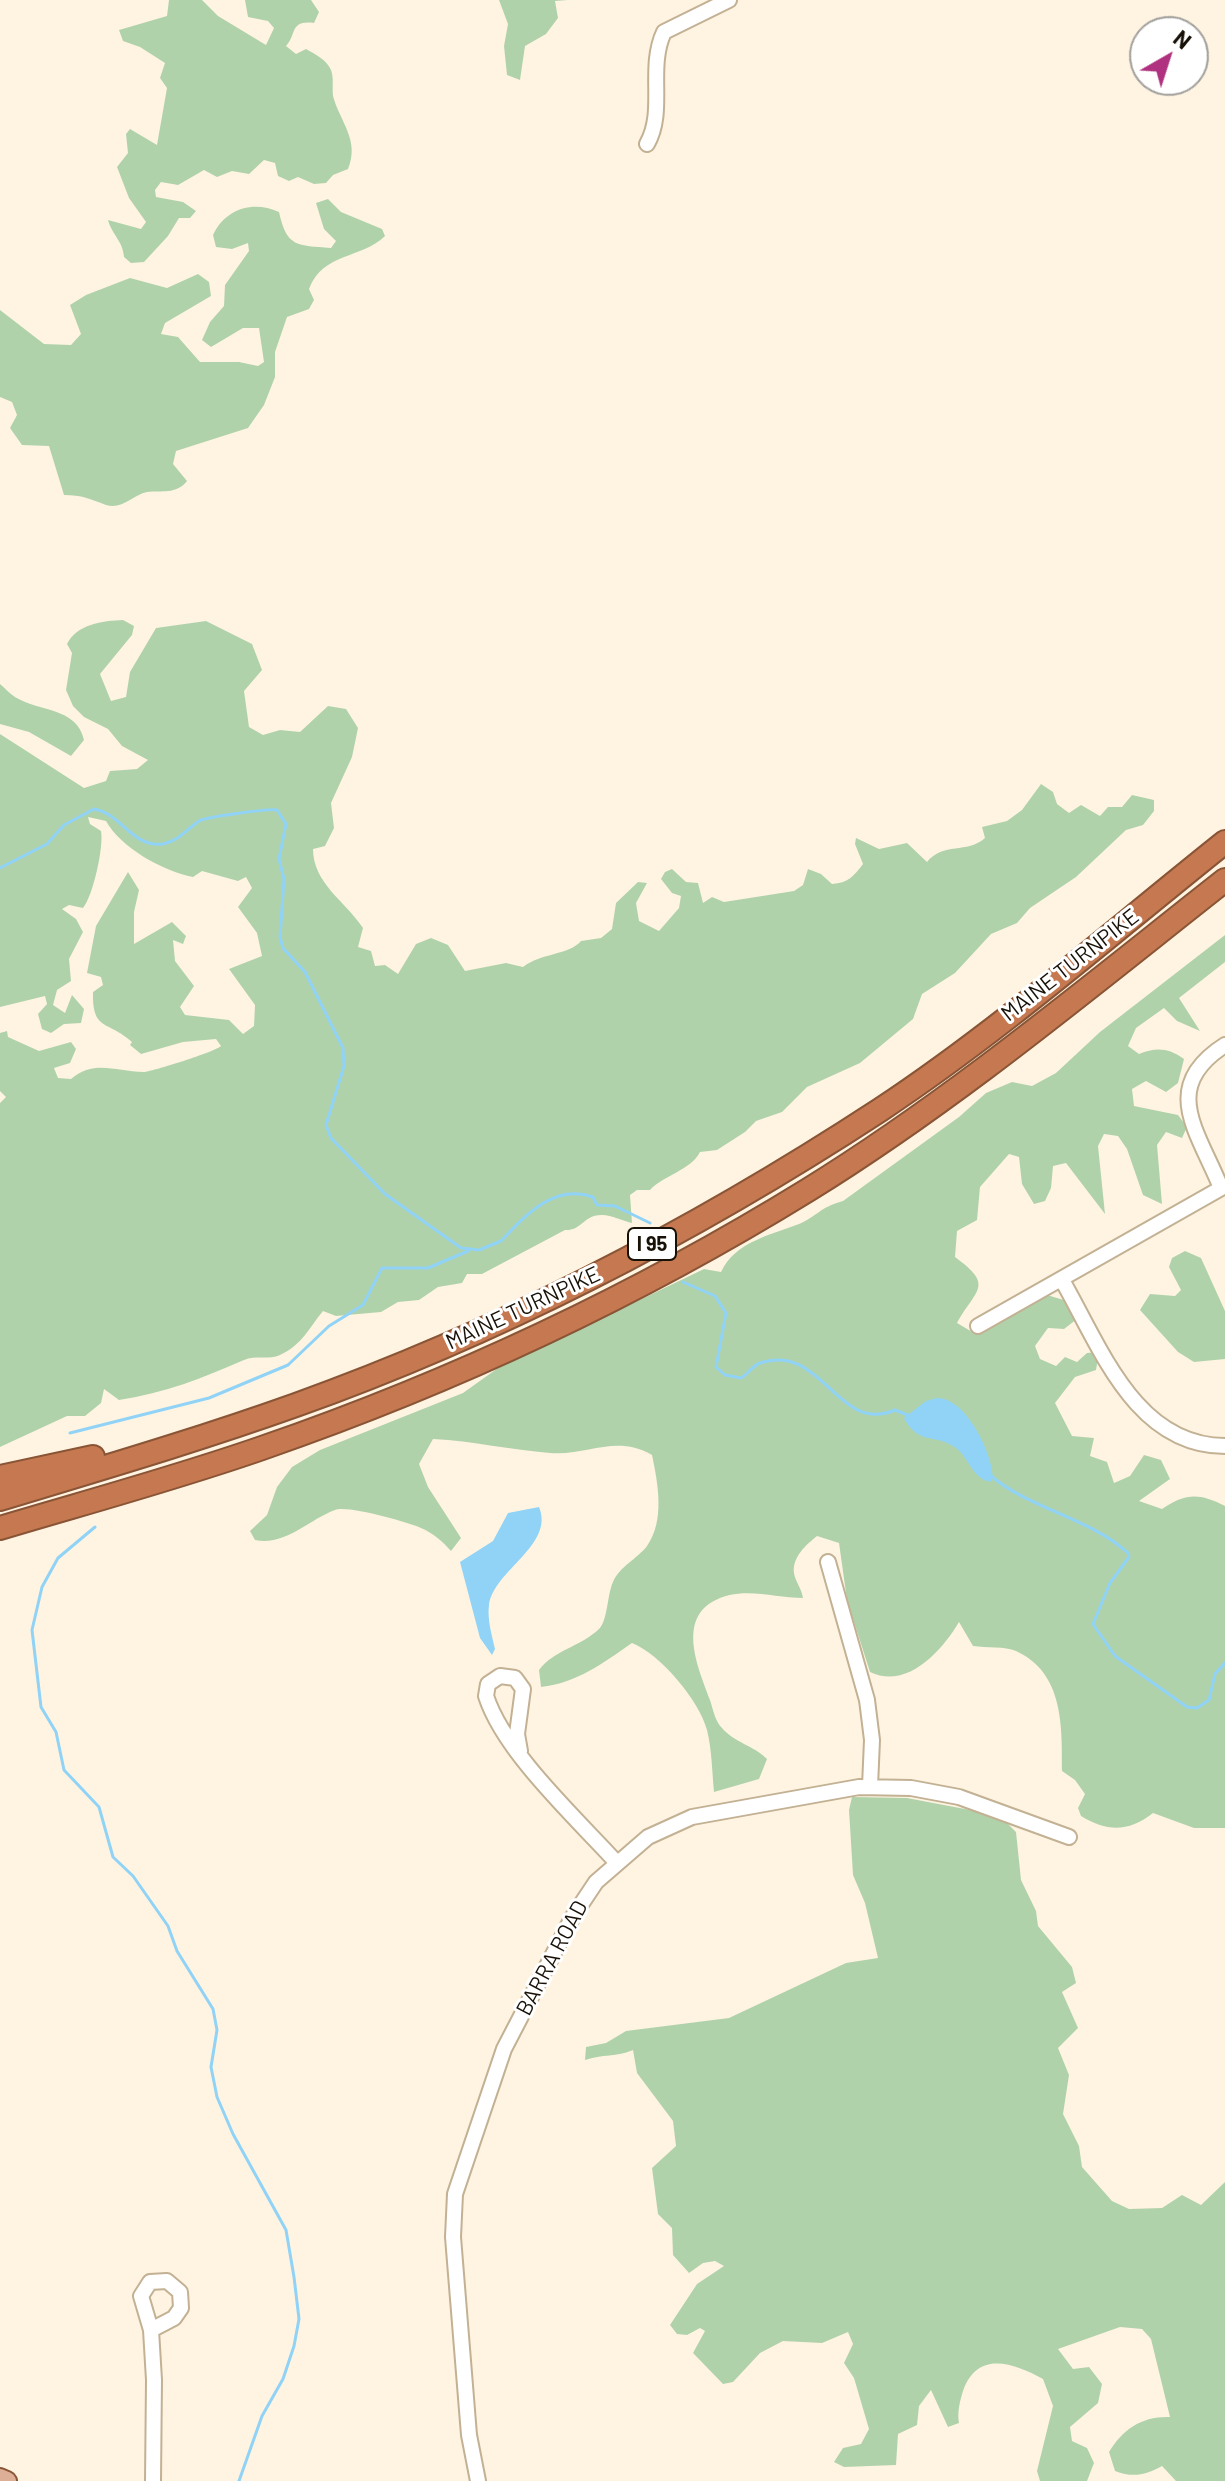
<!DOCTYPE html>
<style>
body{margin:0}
#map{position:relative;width:1225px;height:2481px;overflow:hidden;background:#fff4e2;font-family:Barlow,sans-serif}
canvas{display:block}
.north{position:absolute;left:1129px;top:16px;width:80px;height:80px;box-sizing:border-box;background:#fff;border:2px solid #a2a09c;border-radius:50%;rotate:39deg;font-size:22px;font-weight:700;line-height:32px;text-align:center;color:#171107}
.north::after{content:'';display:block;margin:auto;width:28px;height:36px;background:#b0317f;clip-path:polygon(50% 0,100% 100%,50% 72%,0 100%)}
</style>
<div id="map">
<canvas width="1225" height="2481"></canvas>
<div class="north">N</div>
</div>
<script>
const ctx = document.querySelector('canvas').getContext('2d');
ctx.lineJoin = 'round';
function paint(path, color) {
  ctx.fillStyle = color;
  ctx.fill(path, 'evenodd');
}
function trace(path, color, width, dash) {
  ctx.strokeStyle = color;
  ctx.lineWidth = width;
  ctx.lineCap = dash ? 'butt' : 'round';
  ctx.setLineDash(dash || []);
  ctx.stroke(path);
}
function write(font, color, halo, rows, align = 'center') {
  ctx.font = font + ' Barlow,sans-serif';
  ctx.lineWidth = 6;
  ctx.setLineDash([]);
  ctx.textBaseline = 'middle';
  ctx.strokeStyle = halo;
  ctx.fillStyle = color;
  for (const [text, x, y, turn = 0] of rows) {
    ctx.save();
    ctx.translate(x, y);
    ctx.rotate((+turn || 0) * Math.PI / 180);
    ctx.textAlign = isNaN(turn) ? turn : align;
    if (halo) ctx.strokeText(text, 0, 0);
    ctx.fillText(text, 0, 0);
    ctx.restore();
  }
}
paint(new Path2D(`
 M169,0H202L218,16L266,45L274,28L268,21L248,17L245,0H311L319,12L314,23C289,20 297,35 286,46L296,54L306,49C315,54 327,60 331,70C334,78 332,87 333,96C340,122 360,140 348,169L333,175L326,183L314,184L298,177L289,181L278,176L275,163L264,160L249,174L232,171L217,177L204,170L178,185L161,182L155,190L156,197L183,202L196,211L190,218H179L168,236L144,262L131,263L124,257C123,241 112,235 108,220L141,229L146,222L129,198L117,167L128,153L126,134L130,129L157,145L167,88L160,78L165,63L140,47L123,41L119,30L167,16Z
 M499,0H568L555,1L558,18L546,34L525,46L520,80L507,75L504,46L508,24Z
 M328,199L341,212L382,229L385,236C362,259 323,252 309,289L314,300L309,309L287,317L275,352V377L264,405L248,428L176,451L173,464L187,481C176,495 162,490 147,492C133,495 122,510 106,505C90,499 82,495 64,495L49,446L22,445L10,428L17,415L12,402L0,397V310L44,344L71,345L81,334L70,305L86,295L130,278L167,288L198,274L209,282L211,296L165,323L161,334L178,337L200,362H239L258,366L264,362L259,328H243L211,347L202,340L210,322L224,306L225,285L249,251L248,243L232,249L216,247L213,235C225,209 253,200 279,212C287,248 297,245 331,248L336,241L324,229L316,203Z
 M123,620L134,626L132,635L100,674L111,701L126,697L130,672L156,628L206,621L252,644L262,670L244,691L249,727L263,735L280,730L300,732L328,706L346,709L358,728L352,757L331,803L334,828L325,846L313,849C313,883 345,901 363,928L358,947L371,951L375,966L385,965L398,974L416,944L431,938L448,945L465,971L506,963L523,967C541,953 569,955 581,941L601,938L612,929L616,903L638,882L647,883L636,903L639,921L659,931L679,908L681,896L672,893L661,879L665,872L672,869L686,882L698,883L703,903L712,897L724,902L794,891L803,885L808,869L821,874L832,884C848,883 854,876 863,864L855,844L856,838L879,849L907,843L927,862C943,842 967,854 985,838L982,827L1007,821L1022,810L1041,784L1053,792L1057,804L1069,813L1081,805L1100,816L1108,807H1122L1132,795L1154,800V811L1143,825L1126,830L1076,877L1030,908L1017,923L991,934L955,973L922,994L913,1019L860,1063L807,1087L782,1112L756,1121L745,1132L717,1150L700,1152C691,1170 664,1175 650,1190H637L630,1195L632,1223C619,1220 608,1212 594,1216C582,1220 579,1231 565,1230L482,1274H467L462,1283L438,1287L419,1300L398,1302L381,1312L336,1316L323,1311C309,1328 302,1345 280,1355C270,1360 255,1355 244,1360C203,1378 165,1393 119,1400L104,1389L101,1403L85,1416H67L0,1447V1103L6,1097L0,1091V1033L7,1031L8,1037L39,1051L71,1042L76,1049L70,1063L54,1068L58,1078L71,1079C95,1059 116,1072 144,1072C151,1072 217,1051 221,1046L216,1039L183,1042L141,1054L130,1045L132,1042C108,1020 92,1032 93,992L103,985L101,977L87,973L96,926L128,872L139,890L134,912V944L172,922L186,936L183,944L173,940L175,961L194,986L180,1007L185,1015L229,1020L243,1034L254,1026L255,1005L229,969L262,956L257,933L238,907L252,888L246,877L238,881L202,871L193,877C163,871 121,848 106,821L88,817L90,824L101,831C104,847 93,896 83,908L69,905L62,909L76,919L83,932L69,959L71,981L57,990L53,1005L65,1013L72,995L84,1009L81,1023L64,1024L51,1033L42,1029L38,1014L47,1004L45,996L0,1007V734L84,788L106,781L110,771L137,769L148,760L122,746L108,729L84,717L73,706L66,690L72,653L67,644C77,624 102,621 123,620Z
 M0,684C5,688 10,694 15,697C39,712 77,707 84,740L71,756L29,732L0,724Z
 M1225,935V962L1179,998L1200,1031L1177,1021L1164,1008L1136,1028L1128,1046L1139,1054C1156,1047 1169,1048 1184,1059L1178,1083L1166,1092L1146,1081L1132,1089L1134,1106L1178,1115L1187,1127L1182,1138L1166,1132L1157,1145L1162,1204L1143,1195L1127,1149L1118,1136L1104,1134L1098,1146L1105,1214L1066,1163L1053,1166L1051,1188L1045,1201L1034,1204L1022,1184L1019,1157L1009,1154L980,1187L977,1220L957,1231L955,1257C995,1286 976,1289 957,1323L974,1333L1016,1314L1047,1295L1067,1301L1077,1319L1064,1329L1048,1328L1035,1346L1040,1359L1056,1366L1065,1357L1077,1362L1087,1353L1099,1352L1096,1370L1075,1377L1055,1403L1072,1436L1094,1438L1090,1456L1107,1462L1114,1483L1130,1476L1144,1455L1161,1460L1170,1479L1139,1501L1162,1509C1186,1493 1199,1493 1225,1506V1828H1194L1153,1813C1129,1832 1107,1832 1081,1816L1078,1808L1085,1794L1075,1780L1062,1771C1062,1727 1064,1673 1016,1651C1005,1646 986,1648 973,1646L959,1622C942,1651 907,1690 870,1672L847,1600L839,1543L817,1536C806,1545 792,1557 794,1573C795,1581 802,1589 803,1598C773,1598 741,1585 712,1602C677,1623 700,1672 710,1700C713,1709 715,1721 722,1728C735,1743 753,1745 767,1759L759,1779L714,1792C712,1771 712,1751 707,1730C699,1700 660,1654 632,1643C603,1663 577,1683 541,1687L539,1670C554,1650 580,1647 599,1629C608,1620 607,1595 613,1582C619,1567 637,1559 647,1546C665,1520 658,1484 652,1455C615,1434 589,1456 550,1453C511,1450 473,1441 433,1439L419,1464L428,1487L461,1538L451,1551C443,1542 433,1533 421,1528C407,1522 347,1505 335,1510C308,1520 286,1546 255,1540L250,1531L267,1515L277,1487L292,1467L320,1450L463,1393L498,1368L704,1269L721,1272C735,1242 770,1235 799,1224C816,1217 820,1207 843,1201L959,1117L986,1093L1012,1082L1032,1086L1056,1073L1100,1032Z
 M1185,1251L1201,1258L1225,1311V1359L1194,1362L1178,1352L1140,1310L1150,1294L1175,1296L1181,1290L1169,1267L1172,1258Z
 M852,1797L907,1798L986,1813L1005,1821L1016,1832L1021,1880L1036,1911L1038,1926L1072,1967L1076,1983L1062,1992L1078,2028L1058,2048L1069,2075L1063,2114L1079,2146L1082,2167L1112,2201L1129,2209L1162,2208L1182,2195L1201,2205L1225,2182V2481H1176L1162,2466C1146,2475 1133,2478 1115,2471L1109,2452C1123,2429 1142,2416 1170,2417L1151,2339L1142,2329L1120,2327L1058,2349L1073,2369L1089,2367L1102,2384L1098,2403L1070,2427L1072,2441L1087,2448L1094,2463L1087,2481H1040L1037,2471L1053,2406L1043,2379C1013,2363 978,2350 963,2391C960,2401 957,2412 959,2423L948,2427L931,2390L919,2406L917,2425L898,2434L896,2465L844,2467L834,2462L843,2448L861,2444L869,2429L854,2378L844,2363L853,2344L848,2332L822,2343L783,2341L760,2353L733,2382L723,2384L693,2353L705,2331L700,2328L687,2335L677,2334L670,2325L697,2284L724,2266L715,2261L703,2263L689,2273L673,2255L672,2228L658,2214L652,2168L676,2146L673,2121L637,2073L633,2050C617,2057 602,2054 585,2060L586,2047L606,2043L626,2031L729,2018L846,1963L878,1958L865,1903L853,1875L849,1810Z`), '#b0d2ab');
paint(new Path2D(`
 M937,1398C966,1398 992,1452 993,1478L990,1482C970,1477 969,1455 953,1446C934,1434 918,1445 904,1418L926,1401Z
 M539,1507C555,1545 494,1570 489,1605C487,1619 492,1636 495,1649L492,1655L480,1638L460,1562L493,1541L508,1513Z`), '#90d3f6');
trace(new Path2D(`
 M0,868L47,844L64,825L94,809C122,814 132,848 163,844C179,841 187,829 199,821C205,817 272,808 277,810L286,824L279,859L284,879L280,937L283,948L305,972L343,1048L344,1066L326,1125L331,1138L385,1194L461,1248L479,1250L501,1241C526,1215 554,1183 593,1197L597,1205L615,1206L650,1223
 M683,1282L715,1296L726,1313L716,1367L725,1375L741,1378C748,1374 752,1366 760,1363C823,1342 837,1435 895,1410L910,1416
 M70,1433L209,1398L288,1365L329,1326L363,1305L382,1268H428L468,1251
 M991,1476C1032,1510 1088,1517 1128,1553L1129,1557L1110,1583L1093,1624L1115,1656L1187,1707L1197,1708L1209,1700L1215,1674L1225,1663
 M95,1527L58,1558L42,1587L32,1630L41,1707L56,1732L64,1770L99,1807L113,1857L133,1876L168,1926L177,1951L213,2009L217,2030L211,2067L217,2097L233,2134L286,2230L294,2277L299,2319L294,2346L283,2379L262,2416L239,2481`), '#90d3f6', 3);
const minor = new Path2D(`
 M647,144C666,111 647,68 664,32L729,0
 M1221,1188C1198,1131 1159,1087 1225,1045
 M1062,1280C1100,1346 1135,1446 1225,1446
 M978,1326L1225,1186
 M828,1562L867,1700L872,1740L870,1786
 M520,1751L517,1734L523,1689L515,1678L500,1676L488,1684L486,1696C504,1752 576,1818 616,1862
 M151,2330L174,2318L181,2308L180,2292L167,2281L150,2282L141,2296L151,2330L154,2380L153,2481
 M478,2481L469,2435L453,2237L455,2194L504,2049L572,1918L596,1882L648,1837L692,1817L859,1787L911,1788L959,1797L1069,1837`);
const major = new Path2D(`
 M0,2478L7,2481`);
const highway = new Path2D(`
 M0,1477L93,1457
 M0,1499C99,1469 198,1440 296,1405C500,1332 698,1229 880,1110C1001,1030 1112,932 1225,842
 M0,1528C87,1502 176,1478 262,1448C453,1382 636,1296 808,1190C955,1099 1089,987 1225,880`);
trace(minor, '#c3b194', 18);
trace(major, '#895536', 22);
trace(highway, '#895536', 26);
trace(minor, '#fff', 14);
trace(major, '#ddaf96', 18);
trace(highway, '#c67950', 22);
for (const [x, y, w] of [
 [652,1244,48]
]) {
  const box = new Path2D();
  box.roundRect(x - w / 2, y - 16, w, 32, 6);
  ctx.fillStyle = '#fff';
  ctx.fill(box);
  trace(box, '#171107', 2);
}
write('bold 20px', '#171107', null, [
 ["I 95",652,1244]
]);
write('22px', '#171107', '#fff', [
 ["MAINE TURNPIKE",1070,965,-38],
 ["MAINE TURNPIKE",523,1308,-25],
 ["BARRA ROAD",552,1958,-62]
]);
</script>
